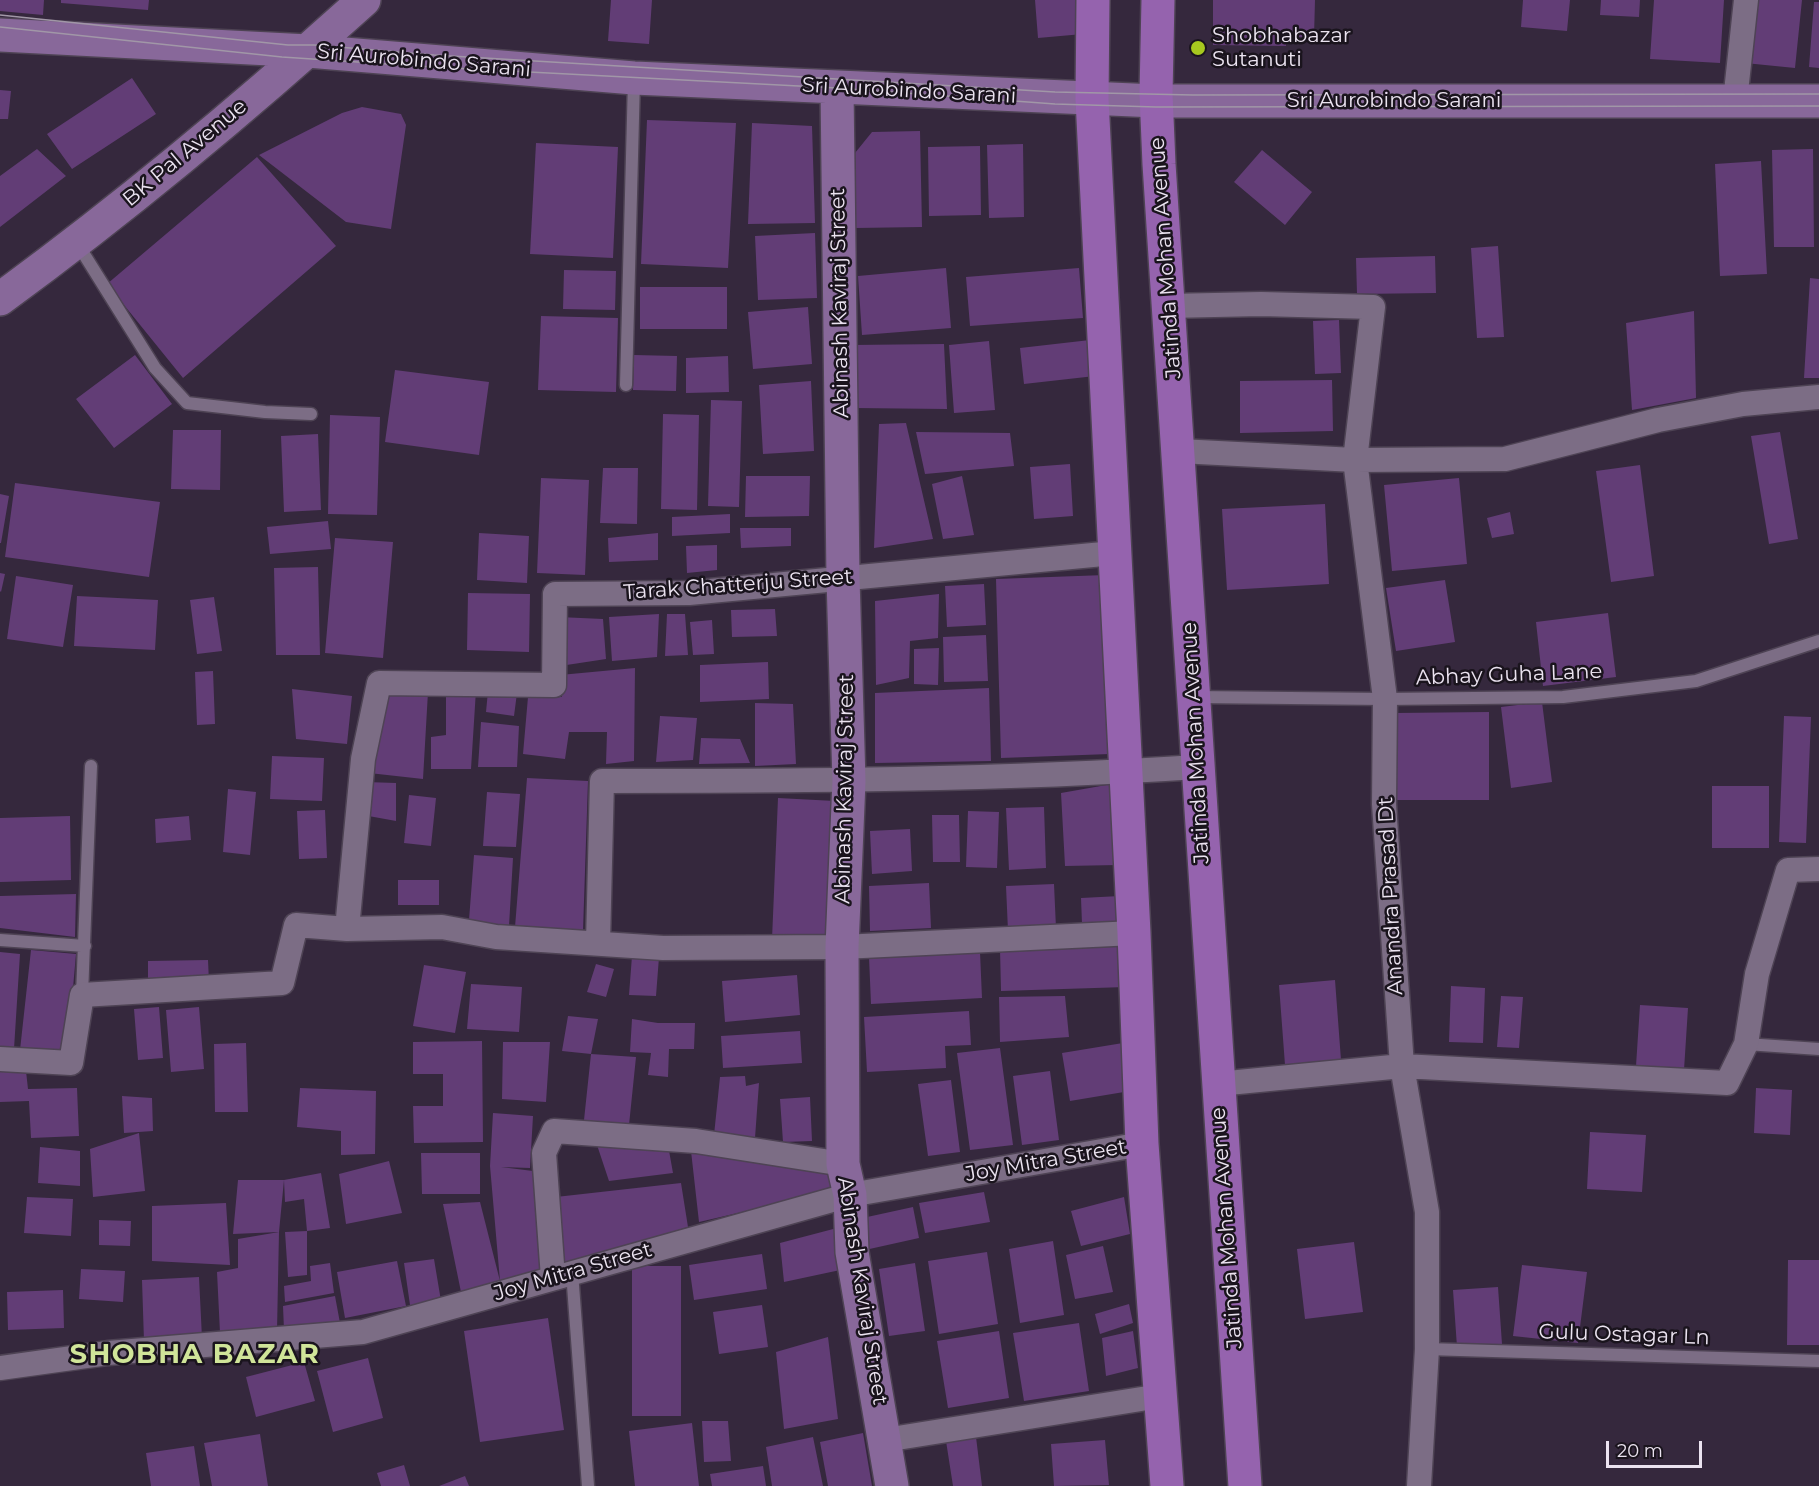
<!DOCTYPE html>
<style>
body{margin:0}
#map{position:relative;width:1819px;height:1486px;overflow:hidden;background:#35283d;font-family:Montserrat,sans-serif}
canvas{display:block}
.scale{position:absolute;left:1606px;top:1441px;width:96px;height:27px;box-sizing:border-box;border:3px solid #ebe3f0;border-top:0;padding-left:8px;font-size:18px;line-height:21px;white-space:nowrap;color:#ebe3f0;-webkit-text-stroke:4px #1a141d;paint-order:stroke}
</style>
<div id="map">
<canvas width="1819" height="1486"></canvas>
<div class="scale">20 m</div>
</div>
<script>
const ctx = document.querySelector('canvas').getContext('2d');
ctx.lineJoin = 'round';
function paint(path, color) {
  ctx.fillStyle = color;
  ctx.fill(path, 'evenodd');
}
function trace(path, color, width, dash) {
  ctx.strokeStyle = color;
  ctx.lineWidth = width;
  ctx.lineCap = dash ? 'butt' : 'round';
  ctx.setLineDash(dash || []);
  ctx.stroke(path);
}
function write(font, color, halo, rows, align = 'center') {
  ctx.font = font + ' Montserrat,sans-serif';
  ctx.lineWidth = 5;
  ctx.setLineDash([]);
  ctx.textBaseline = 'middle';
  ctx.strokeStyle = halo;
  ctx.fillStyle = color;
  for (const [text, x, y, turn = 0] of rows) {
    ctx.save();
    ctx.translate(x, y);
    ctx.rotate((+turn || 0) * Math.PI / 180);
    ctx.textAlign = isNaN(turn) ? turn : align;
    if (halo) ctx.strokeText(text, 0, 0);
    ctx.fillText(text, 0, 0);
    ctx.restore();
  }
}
paint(new Path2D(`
 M0,0H44L43,15L0,11Z
 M61,0H149L148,10L61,3Z
 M611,0H652L649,44L608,41Z
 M1035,0H1080L1083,34L1038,38Z
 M1213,0H1315L1314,37H1287L1286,46L1213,45Z
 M1523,0H1570L1567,31L1521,27Z
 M1601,0H1640L1639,17L1600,15Z
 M1654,0H1724L1720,63L1650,59Z
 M1751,0H1802L1795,68L1745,63Z
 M1814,2H1819V68L1809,67Z
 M132,78L156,114L72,169L47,134Z
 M0,90L11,91L8,119H0Z
 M362,107L401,114L406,125L391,229L346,222L259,155L342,113Z
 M647,120L736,123L728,268L641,264Z
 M752,123L812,126L815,223L748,224Z
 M920,131L922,227L856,228L855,153L872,132Z
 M536,143L618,147L613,258L530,254Z
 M1023,144L1024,217L989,218L987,145Z
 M980,146L981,215L929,216L928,147Z
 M37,149L66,176L0,227V176Z
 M1813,149L1814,247H1774L1772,150Z
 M1262,150L1312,192L1285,225L1234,182Z
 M257,157L336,246L183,378L107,284Z
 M1761,161L1767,274L1720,276L1715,164Z
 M815,233L817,298L758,300L755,236Z
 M1498,246L1504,337L1477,338L1471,248Z
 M1435,256L1436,293L1357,294L1356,258Z
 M946,268L951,328L862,335L858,276Z
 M1079,268L1083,318L970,326L966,277Z
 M564,270L616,271L615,310L563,309Z
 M1810,278L1819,279V378H1804Z
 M640,287H727V329H640Z
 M808,307L812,364L753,369L748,312Z
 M1694,311L1696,398L1632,410L1626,323Z
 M541,316L618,318L616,392L538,390Z
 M1339,320L1341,373L1315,374L1313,321Z
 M1090,340L1095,376L1024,384L1020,348Z
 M989,341L995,410L954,413L949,345Z
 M944,344L947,409L854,408L851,345Z
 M135,355L172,404L114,448L76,399Z
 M634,355L677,356L676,391L633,390Z
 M728,356L729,392L686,393V358Z
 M395,370L489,382L479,455L385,442Z
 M1332,380L1333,431L1240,433V381Z
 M811,381L814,451L763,454L759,385Z
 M711,400L742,401L739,507L708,506Z
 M663,414L699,415L697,510L661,509Z
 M330,415L380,417L377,515L328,514Z
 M906,423L933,539L874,548L879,424Z
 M173,430H221L220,490L171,489Z
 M916,432L1010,433L1014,466L925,474Z
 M1780,432L1798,539L1769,544L1751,436Z
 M318,434L321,510L284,512L281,436Z
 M1070,464L1073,516L1034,519L1030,467Z
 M1640,465L1654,576L1611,582L1596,471Z
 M603,468H638L637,524L600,523Z
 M746,476H810L809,516L745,517Z
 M962,476L974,535L943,539L932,484Z
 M541,478L589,480L585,575L537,573Z
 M1459,478L1467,564L1392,571L1384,485Z
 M15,483L160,502L149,577L5,557Z
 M0,494L9,496L1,543H0Z
 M1325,504L1329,584L1227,590L1222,509Z
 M1510,512L1514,534L1492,538L1487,518Z
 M730,514V533L672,536V517Z
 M328,521L331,549L270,554L267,527Z
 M740,528H791V546L741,548Z
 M479,533L529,536L527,583L477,580Z
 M658,533V560L609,562L608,538Z
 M335,538L393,542L383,658L325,653Z
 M717,545V570L687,573L686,546Z
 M318,567L320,655H276L274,568Z
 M0,573L5,574L1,592L0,591Z
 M1105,575L1110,754L1001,758L996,579Z
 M16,576L73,585L63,647L7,639Z
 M1445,580L1455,642L1396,651L1386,588Z
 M984,584L986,625L947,627L945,586Z
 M468,593L530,594L529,652L467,650Z
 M939,594L938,638L910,641L909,678L876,685L875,601Z
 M77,596L158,600L155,650L74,646Z
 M214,597L222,651L197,654L190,600Z
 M775,609L777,636L732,637L731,610Z
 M1608,613L1616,677L1543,686L1536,622Z
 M659,614L657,657L612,661L609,617Z
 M667,614H685L688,655L665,656Z
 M559,617L603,619L606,659L560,666Z
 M712,620L714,654L693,655L690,622Z
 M986,635L988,681L944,682L943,637Z
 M939,648L938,685L914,684V649Z
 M768,662L769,699L700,702V665Z
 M635,668L634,761L606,764L607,732H569L565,759L523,754L528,697H562L560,675Z
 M213,671L215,724L197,725L195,672Z
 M989,688L991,761L875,763V693Z
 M292,689L352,696L347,744L296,739Z
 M476,690L471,769H431V737L446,735V691Z
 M382,691L428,692L423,779L369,773Z
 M488,691L517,693L514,716L486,712Z
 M1542,702L1552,782L1511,788L1501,707Z
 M755,703L793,704L796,764L755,766Z
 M1489,712V800H1395V713Z
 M660,716L697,718L693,760L656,762Z
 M1784,716L1811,717L1806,843L1779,842Z
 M481,722L519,726L517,767H478Z
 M701,738L740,739L750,763L699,764Z
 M272,756L324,758L322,801L270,799Z
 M527,778L588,781L583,931L515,927Z
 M366,782L396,783V821L363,815Z
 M1112,784L1118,865L1065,866L1061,793Z
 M1712,786H1769V848H1712Z
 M228,789L256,792L250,855L223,852Z
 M487,792L520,794L516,847L483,846Z
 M409,795L436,798L431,846L404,843Z
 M778,798L835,801L830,938L772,939Z
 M1044,807L1046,868L1009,870L1006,808Z
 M325,810L327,858L299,859L297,811Z
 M968,811L999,812L997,868L966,867Z
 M932,815H959L960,862H933Z
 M70,816L71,880L0,882V818Z
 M189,816L191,840L156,843L155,819Z
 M910,829L912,871L872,874L870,831Z
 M474,855L513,858L509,926L469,920Z
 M398,880H439V905H398Z
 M929,883L931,928L870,931L869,886Z
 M1054,884L1056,928L1008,931L1006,886Z
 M76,894L75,937L0,928V896Z
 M1120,896L1121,922L1082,924L1081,898Z
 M1122,941L1126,987L1001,991L1000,949Z
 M31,950L76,954L67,1056L20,1050Z
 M0,952L20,954L14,1049L0,1048Z
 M980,952L982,998L871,1004L869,957Z
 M632,956L659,957L656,996L629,995Z
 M208,960L209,982L148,984V961Z
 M596,964L614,969L606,997L587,992Z
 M424,965L466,972L455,1033L413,1026Z
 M797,975L800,1015L725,1022L722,981Z
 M1335,980L1341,1060L1285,1065L1279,985Z
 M471,984L522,987L519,1032L467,1029Z
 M1451,986L1485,988L1483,1043L1449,1042Z
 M1065,996L1069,1037L1000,1042L999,997Z
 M1501,996L1523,997L1519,1048L1497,1047Z
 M1640,1005L1688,1008L1684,1070L1636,1066Z
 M159,1007L163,1058L138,1060L134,1009Z
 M199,1007L204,1069L171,1072L166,1010Z
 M969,1011L971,1045L945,1046L946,1068L867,1072L864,1017Z
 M568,1016L598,1019L591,1054L562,1051Z
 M632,1019L658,1023H695L694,1049H669L668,1077L648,1075L651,1053L630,1052Z
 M800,1031L802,1063L723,1068L721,1036Z
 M482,1041L483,1142L414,1143L413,1106H443V1074H413V1042Z
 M503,1042H550L546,1102L502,1099Z
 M1129,1042L1136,1090L1070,1101L1062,1053Z
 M246,1043L248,1112H215L214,1044Z
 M1000,1048L1013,1145L970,1150L957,1053Z
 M591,1054L636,1057L629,1125L584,1120Z
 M0,1071H26L28,1089L77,1088L79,1136L31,1138L29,1101L0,1102Z
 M1050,1071L1059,1140L1022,1145L1013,1076Z
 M745,1076L746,1086L759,1083L755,1138L714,1135L720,1077Z
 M951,1080L960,1152L928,1156L918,1084Z
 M300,1088L376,1091L375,1154L341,1155V1131L297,1127Z
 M1756,1088L1792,1090L1790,1135L1754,1133Z
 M122,1096L152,1098L153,1131L124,1133Z
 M810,1097L812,1141L783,1142L780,1099Z
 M493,1113L533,1116L530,1168L501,1167L541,1172L542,1271L461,1292L443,1204L480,1202L500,1281L490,1166Z
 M1590,1132L1646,1135L1642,1192L1587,1189Z
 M139,1133L145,1191L93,1197L90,1149Z
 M597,1145H668L673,1173L609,1181Z
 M40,1147L80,1151V1186L38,1183Z
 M691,1151L830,1168L833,1191L699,1222Z
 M421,1153H480V1194H422Z
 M389,1161L402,1213L346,1224L339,1174Z
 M321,1173L330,1228L307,1231L304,1199L285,1202L284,1180L279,1232L233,1234L238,1180H284Z
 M681,1183L688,1227L556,1268L547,1198Z
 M984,1192L990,1222L925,1233L919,1203Z
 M27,1197L73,1199L71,1236L24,1233Z
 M1124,1197L1130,1234L1081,1246L1071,1211Z
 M226,1203L230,1265L152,1261V1206Z
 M913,1207L919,1238L865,1250L858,1219Z
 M99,1220L131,1221L130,1246L99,1245Z
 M837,1228L845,1269L784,1282L780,1243Z
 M307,1231V1275L288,1277L285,1232Z
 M279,1232L277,1331L220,1333L217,1272L238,1268V1239Z
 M1053,1241L1064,1315L1020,1323L1009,1249Z
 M1354,1242L1363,1312L1305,1319L1297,1249Z
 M1103,1246L1113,1292L1075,1299L1066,1255Z
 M987,1252L998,1324L939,1334L928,1261Z
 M762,1254L767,1289L694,1300L689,1265Z
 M434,1259L442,1307L411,1312L404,1263Z
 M1788,1260H1819V1345H1787Z
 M397,1261L406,1306L345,1318L337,1272Z
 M330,1263L334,1293L285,1302L284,1286L311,1281L310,1266Z
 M915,1263L925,1331L889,1336L879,1269Z
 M1522,1265L1587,1272L1578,1343L1513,1336Z
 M632,1266H681V1416H632Z
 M81,1269L125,1271L123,1302L79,1299Z
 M199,1277L202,1338L144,1341L142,1280Z
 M1498,1287L1502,1344L1457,1347L1453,1290Z
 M63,1290L64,1328L8,1330L7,1292Z
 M335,1296L340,1323L284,1330L283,1306Z
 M1129,1304L1133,1323L1100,1334L1095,1314Z
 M762,1305L768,1347L719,1354L713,1312Z
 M548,1318L564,1430L480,1442L464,1331Z
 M1079,1323L1089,1391L1024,1401L1013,1333Z
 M999,1331L1009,1398L948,1408L937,1341Z
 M1133,1331L1138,1368L1106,1376L1102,1338Z
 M828,1337L838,1419L784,1429L776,1352Z
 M368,1358L383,1418L333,1432L317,1371Z
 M304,1362L315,1401L256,1417L246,1377Z
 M702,1421H728L731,1461L704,1462Z
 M692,1423L699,1486H635L629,1431Z
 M863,1433L872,1486H828L820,1442Z
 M260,1434L268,1486H212L204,1443Z
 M813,1437L823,1486H772L766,1447Z
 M976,1437L982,1486H953L946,1441Z
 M1105,1440L1109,1485L1054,1486L1051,1444Z
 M194,1446L200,1486H151L146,1453Z
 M404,1465L410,1486H381L377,1473Z
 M763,1466L766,1486H712L710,1474Z
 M465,1476L469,1486H439Z`), '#623d76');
const lane = new Path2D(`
 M77,243L155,368L187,403L265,412L311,414
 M626,385L634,80
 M1194,697L1385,699L1563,697L1696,681L1819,641
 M0,940L85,946
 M82,995L91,766
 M1746,1044L1819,1049
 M572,1272L588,1486
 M1427,1349L1819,1361`);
const street = new Path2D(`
 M1735,101L1746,0
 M1168,306L1261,304L1373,307L1355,460L1385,699L1384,804L1402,1066L1427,1212V1349L1419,1486
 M1179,451L1355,460L1505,459L1658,420L1743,404L1819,397
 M347,929L363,759L379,683L554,685L555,594L689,593L1114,553
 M598,943L602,781C800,781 999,780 1197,767
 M0,1059L71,1063L82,995L282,983L296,925L347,929L442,927L496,937L663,948L842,947L1134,933
 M1218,1084L1402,1066L1727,1083L1746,1044L1757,974L1788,870L1819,869
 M553,1278L544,1153L554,1131L696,1141L843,1164
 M0,1368L108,1353L363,1332L850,1195L1142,1144
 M885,1440L1160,1396`);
const secondary = new Path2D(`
 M0,35L308,51L634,78L1156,101H1819
 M837,88L843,578L849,781L842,947L843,1164L850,1195L852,1252L892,1486
 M0,299C127,206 248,105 364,0`);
const primary = new Path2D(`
 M1093,0L1092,99L1134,933L1142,1144L1167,1486
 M1158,0L1156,94L1159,164L1245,1486`);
trace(lane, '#4e4354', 15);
trace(street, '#4e4354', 27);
trace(secondary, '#4e4354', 36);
trace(primary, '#4e4354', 36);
trace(lane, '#7c6d85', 12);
trace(street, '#7c6d85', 24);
trace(secondary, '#88689a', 33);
trace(primary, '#9563ae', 33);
trace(new Path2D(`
 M0,15L288,45H314L434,55L1055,92L1193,95L1819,94
 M0,27L282,57L433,67L837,88L1055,104L1156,107L1819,106`), '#a197a7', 1.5);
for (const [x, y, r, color] of [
 [1198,48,8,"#a7c81f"]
]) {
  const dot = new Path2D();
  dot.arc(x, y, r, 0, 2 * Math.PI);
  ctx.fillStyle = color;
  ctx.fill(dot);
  trace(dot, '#1a141d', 2);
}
write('21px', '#ebe3f0', '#1a141d', [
 ["Shobhabazar",1212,36],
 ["Sutanuti",1212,60]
], 'left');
write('21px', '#ebe3f0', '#1a141d', [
 ["Sri Aurobindo Sarani",424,61,5],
 ["Sri Aurobindo Sarani",909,91,3],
 ["Sri Aurobindo Sarani",1394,101],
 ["BK Pal Avenue",185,153,-40],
 ["Jatinda Mohan Avenue",1166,258,-94],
 ["Abinash Kaviraj Street",840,303,-91],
 ["Tarak Chatterju Street",738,585,-4],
 ["Abhay Guha Lane",1509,675,-2],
 ["Jatinda Mohan Avenue",1196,743,-93],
 ["Abinash Kaviraj Street",845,789,-89],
 ["Anandra Prasad Dt",1391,896,-93],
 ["Joy Mitra Street",1046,1161,-10],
 ["Jatinda Mohan Avenue",1227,1228,-94],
 ["Joy Mitra Street",573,1272,-16],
 ["Abinash Kaviraj Street",862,1291,81],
 ["Gulu Ostagar Ln",1624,1335,2]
]);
ctx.letterSpacing = '1.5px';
write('bold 27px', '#d0e599', '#1a141d', [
 ["SHOBHA BAZAR",195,1355]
]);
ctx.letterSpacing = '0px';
</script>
